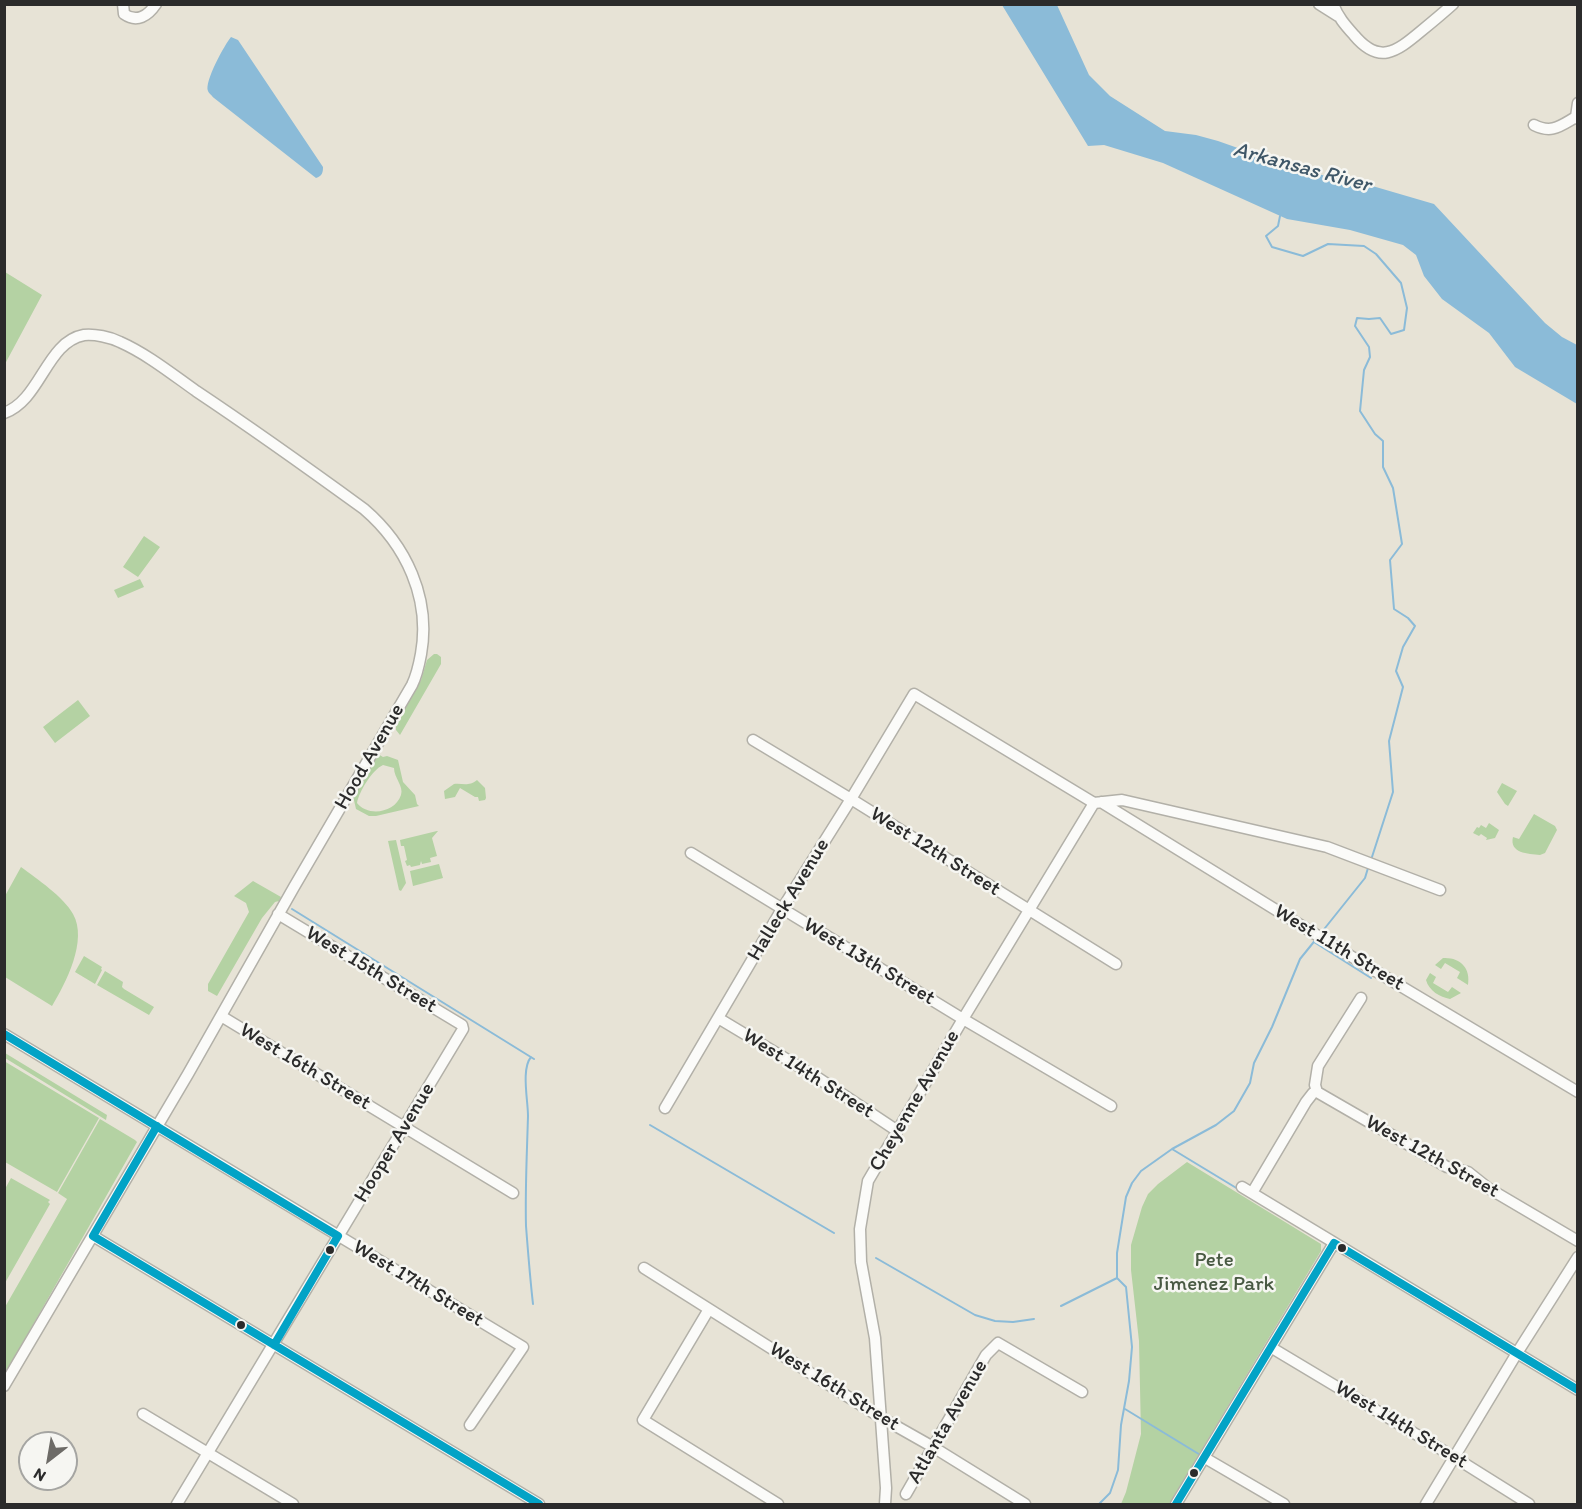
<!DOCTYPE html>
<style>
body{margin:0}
#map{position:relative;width:1582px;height:1509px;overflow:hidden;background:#e7e3d6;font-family:Itim,sans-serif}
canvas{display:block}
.frame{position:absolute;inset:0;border:6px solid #2b2b2b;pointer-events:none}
.north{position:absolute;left:18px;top:1431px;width:60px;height:60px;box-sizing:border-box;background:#f6f6f2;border:2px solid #a5a5a2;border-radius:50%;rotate:211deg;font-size:16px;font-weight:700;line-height:24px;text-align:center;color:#2b2b2b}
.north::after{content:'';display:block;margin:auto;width:21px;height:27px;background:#6d6b67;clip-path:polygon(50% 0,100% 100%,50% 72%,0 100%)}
</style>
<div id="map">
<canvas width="1582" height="1509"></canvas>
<div class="frame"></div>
<div class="north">N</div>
</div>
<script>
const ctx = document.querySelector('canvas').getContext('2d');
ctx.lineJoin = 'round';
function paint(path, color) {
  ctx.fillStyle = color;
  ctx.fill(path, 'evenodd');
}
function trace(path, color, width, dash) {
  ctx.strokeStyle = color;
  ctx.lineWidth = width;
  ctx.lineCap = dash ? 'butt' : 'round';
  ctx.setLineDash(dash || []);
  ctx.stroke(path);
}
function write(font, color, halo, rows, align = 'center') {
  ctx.font = font + ' Itim,sans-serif';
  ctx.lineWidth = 5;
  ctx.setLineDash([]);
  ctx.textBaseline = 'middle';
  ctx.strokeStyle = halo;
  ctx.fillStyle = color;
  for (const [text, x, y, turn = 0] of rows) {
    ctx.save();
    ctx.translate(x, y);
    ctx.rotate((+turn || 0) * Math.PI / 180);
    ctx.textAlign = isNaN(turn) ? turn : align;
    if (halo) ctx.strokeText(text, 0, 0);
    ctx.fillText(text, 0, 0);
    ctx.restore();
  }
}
paint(new Path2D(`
 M5,272L42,295L5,364Z
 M144,536L160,547L138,577L123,567Z
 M140,579L144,587L118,598L114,590Z
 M434,654H437L441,657V664L400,735L396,730V723L421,680L427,660Z
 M78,700L90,716L55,743L43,727Z
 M378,754L383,757L387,756L398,760L403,782L415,795L417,804L419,806L376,816H369L356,809L353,796ZM383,765L394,768C394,778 404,786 401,795C395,813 368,817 357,803C359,792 372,770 383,765Z
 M477,780L485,788L486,798L485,800L479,801L478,797H475L460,788L455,797L445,799L444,791L454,784C463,783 468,787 477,780Z
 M1502,783L1517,791L1508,806L1505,804L1497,792Z
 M1534,814L1555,826L1557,830L1545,853L1540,855C1528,854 1509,853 1513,837L1519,839Z
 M1489,823L1499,830L1495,838L1486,840L1487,838L1481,834L1479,836L1473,833L1477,827L1479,828L1481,825L1486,828Z
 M437,831H438L432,838L437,856L430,858L431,862L422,864L421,861L420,865L411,867L410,865L407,866L405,861L407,860L404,846H401L400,840Z
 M396,840L406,883L401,891L399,890L388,841Z
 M439,864L443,878L413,886L410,871Z
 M21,867C37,879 64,897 73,914C88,940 66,983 52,1006L5,977V896Z
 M253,881L281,897L279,901L275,902L262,918L217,996L208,991V984L249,912L246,903L234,896Z
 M84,956L102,967L101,969L102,970L95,984L75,972Z
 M1443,958C1460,957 1471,968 1468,985L1457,978L1460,972L1445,963L1441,969L1435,965Z
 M105,971L123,982L122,987L124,989L154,1007L149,1015L97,985Z
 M1430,973L1436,977L1433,983L1448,992L1452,987L1461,993L1450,999C1440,997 1429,991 1426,980Z
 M5,1053L107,1115L106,1120L5,1058Z
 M4,1061L99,1118L57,1192L5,1162Z
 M100,1119L135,1140L137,1142L5,1374V1307L67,1199L58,1193Z
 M1187,1162L1321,1244V1251L1169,1504H1121L1126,1492L1141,1434L1139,1341L1131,1270V1245L1142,1207L1148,1194L1158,1184Z
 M11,1178L50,1200L48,1202L50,1204L5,1283V1189Z`), '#b4d2a3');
paint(new Path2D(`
 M1002,5H1057L1089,75L1110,96L1165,131L1196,135L1218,141L1303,171L1369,185L1434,204L1545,323L1562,337L1577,345V404L1515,367L1489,333L1442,299L1424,276L1416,255L1403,245L1350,230L1287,219L1163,163L1104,145L1088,146Z
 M231,37L238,40L323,167C323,173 322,176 316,178L214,98C213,97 208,92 208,91C204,82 225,44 231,37Z`), '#8bbbd8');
trace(new Path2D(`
 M1280,216L1278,226L1266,236L1272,247L1303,256L1328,244L1364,246L1376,254L1401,283L1407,308L1404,330L1391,334L1380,318L1369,319L1357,318L1355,326L1369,347L1370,357L1364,370L1360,411L1375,434L1383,441V467L1393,488L1402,544L1390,560L1394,609L1408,618L1415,626L1403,647L1396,671L1403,687L1389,741L1393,792L1371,860
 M292,909L534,1059
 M1321,933L1365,878L1368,868
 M1314,942L1371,978
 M531,1057C521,1069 528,1100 528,1116C527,1152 525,1189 526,1226C528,1252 530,1278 533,1304
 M650,1125L834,1233
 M1172,1149L1238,1189
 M876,1258L975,1315L995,1321L1013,1322L1034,1319
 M1061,1306L1117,1278
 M1125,1409L1202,1456
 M1099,1504L1110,1493L1118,1470L1121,1425L1129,1381L1132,1347L1126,1287L1117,1278V1253L1126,1197L1132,1183L1141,1171L1172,1149L1216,1125L1234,1111L1250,1083L1254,1063L1272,1027L1300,959L1317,938`), '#8bbbd8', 2);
const minor = new Path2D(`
 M123,4L124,14C137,23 148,16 156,4
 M1319,4L1338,16
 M1333,4C1338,17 1345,25 1354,35C1379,65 1396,52 1420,32C1431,23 1442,14 1453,4
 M1578,103L1576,117L1578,119
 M1534,125C1552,134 1560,126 1576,117
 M4,413C41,400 46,342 84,335C95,334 110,337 120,342C147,354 172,374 196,391C253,429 309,469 364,509C406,545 431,598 421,654C419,665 417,675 412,685L294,887L188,1074L4,1386
 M753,740L851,799L1116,964
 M1101,802L1362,963L1578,1092
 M691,853L963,1019L1111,1106
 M221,1016L513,1193
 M718,1018L818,1078L896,1130
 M4,1034L523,1347L470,1425
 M1317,1092L1447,1167L1468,1172L1488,1188L1578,1241
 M1317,1092L1315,1085L1318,1066L1361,998
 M665,1108L782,909L851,799L914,694L1094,803L1122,800L1327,847L1440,890
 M1242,1187L1578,1390
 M1252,1193L1306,1102L1313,1093L1317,1092
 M93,1236L539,1504
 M644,1268L880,1417L933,1447L1025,1504
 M709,1309L643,1420L778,1504
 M1272,1348L1454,1457L1529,1504
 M143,1414L293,1504
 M1205,1458L1284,1504
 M906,1494L986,1355L998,1343L1082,1392
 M177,1504L463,1029L462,1025L278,914
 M885,1504L886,1488L875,1338L861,1262L860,1229L868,1181L963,1019L1094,803
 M1176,1504L1334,1243
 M1426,1504L1517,1353L1578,1257`);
trace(minor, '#b2b0a8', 13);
trace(minor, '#fbfbf9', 10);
trace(new Path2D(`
 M4,1034L338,1236L274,1345
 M93,1236L539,1504
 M93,1236L157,1126
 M1334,1243L1578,1390
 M1176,1504L1334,1243`), '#02a3c6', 8);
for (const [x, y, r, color] of [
 [1342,1248,5,"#2b2b2b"],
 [330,1250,5,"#2b2b2b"],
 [241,1325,5,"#2b2b2b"],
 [1194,1473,5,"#2b2b2b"]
]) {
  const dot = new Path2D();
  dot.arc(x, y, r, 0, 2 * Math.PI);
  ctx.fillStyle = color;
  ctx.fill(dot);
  trace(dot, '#f6f6f2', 2);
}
write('21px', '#2b2b2b', '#f6f6f2', [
 ["Hood Avenue",370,757,-60],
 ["West 12th Street",935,852,32],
 ["Halleck Avenue",789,900,-59],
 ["West 11th Street",1339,948,31],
 ["West 13th Street",869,962,31],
 ["West 15th Street",371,970,31],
 ["West 16th Street",305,1067,31],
 ["West 14th Street",808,1074,32],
 ["Cheyenne Avenue",915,1101,-60],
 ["Hooper Avenue",395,1143,-59],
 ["West 12th Street",1432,1157,29],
 ["West 17th Street",418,1284,31],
 ["West 16th Street",834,1387,32],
 ["Atlanta Avenue",948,1422,-60],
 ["West 14th Street",1401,1425,31]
]);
write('21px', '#485942', '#f6f6f2', [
 ["Pete",1214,1261],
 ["Jimenez Park",1214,1285]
]);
write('italic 22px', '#3f5768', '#f6f6f2', [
 ["Arkansas River",1302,168,15]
]);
</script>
